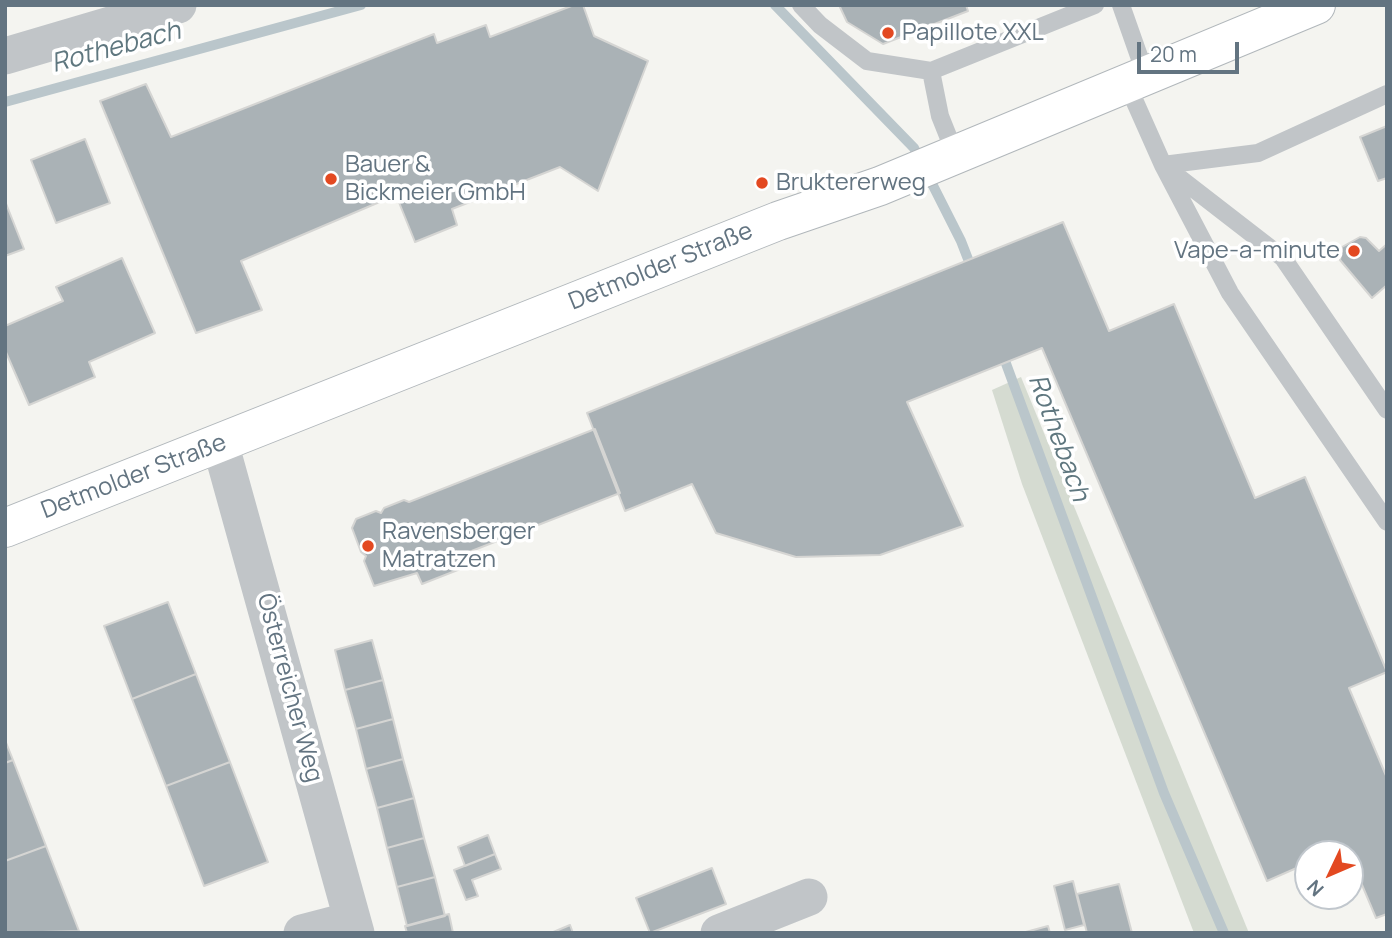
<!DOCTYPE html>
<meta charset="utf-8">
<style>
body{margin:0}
#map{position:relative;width:1392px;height:938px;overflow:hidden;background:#f4f4f0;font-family:Manrope,sans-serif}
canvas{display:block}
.frame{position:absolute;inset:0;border:7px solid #637481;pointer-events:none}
.north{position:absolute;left:1294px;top:840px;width:70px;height:70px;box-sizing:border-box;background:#fff;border:2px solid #c1c7cd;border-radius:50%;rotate:226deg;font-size:19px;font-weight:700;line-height:28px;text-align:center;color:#637481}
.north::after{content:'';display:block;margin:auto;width:24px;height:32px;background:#e34921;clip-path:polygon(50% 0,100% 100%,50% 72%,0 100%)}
.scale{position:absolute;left:1137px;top:42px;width:102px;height:32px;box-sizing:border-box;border:4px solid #637481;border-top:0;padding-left:9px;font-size:21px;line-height:24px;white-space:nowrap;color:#637481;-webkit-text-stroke:5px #fff;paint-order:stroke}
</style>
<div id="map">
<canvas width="1392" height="938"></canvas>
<div class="frame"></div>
<div class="north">N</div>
<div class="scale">20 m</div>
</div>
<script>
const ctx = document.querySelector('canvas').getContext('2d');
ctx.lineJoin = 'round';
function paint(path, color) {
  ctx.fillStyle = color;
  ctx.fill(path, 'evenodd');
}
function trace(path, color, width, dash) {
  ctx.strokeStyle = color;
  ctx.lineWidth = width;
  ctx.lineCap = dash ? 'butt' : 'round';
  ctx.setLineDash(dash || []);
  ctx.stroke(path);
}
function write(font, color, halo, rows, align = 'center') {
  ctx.font = font + ' Manrope,sans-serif';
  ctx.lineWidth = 7;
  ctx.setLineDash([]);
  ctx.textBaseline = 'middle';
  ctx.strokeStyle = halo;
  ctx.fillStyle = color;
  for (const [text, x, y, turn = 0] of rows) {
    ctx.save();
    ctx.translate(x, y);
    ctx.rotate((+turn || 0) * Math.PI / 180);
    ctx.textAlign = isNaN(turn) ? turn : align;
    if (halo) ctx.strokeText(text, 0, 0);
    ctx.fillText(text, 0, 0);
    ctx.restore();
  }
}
paint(new Path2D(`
 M1021,377L1249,933H1194L1022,484L992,390Z`), '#d5dbd1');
trace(new Path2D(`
 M775,5L914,148L961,241L973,272
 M5,102L361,5
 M1001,350L1164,793L1224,933`), '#bac6cb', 10);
const building = new Path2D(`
 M574,5H583L594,36L648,61L598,191L560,167L452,209L457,225L415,242L396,195L241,261L262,310L196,333L100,101L146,84L171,137L434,34L437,43L486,25L490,37Z
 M839,5H966L968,11L883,44L847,22Z
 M1387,126V178L1378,181L1360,137Z
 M85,139L110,203L56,223L31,160Z
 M5,201L24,249L5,256Z
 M1063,222L1109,331L1174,304L1255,498L1305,477L1387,672L1349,688L1387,778V914L1376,918L1346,847L1330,854H1308V863L1267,881L1042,348L907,402L963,526L880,555L796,557L716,533L692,484L625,511L587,413Z
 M1360,237L1366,238L1379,251L1387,244V285L1372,298L1340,260L1342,247Z
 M122,258L155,333L89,362L95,377L29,405L5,350V326L63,301L56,287Z
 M595,429L620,493L469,552L473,564L422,584L417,573L374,586L364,561L366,556L361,552L352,528L356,519L376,511L381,513L384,508L404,500L409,502Z
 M168,602L196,674L132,699L104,626Z
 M372,640L383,680L345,690L335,650Z
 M196,674L230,762L166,786L132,699Z
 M383,680L393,719L356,729L345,690Z
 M393,719L403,759L366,769L356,729Z
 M5,740L13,760L5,763Z
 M403,759L414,798L377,808L366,769Z
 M13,760L46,846L5,861V763Z
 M230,762L268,862L204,886L166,786Z
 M414,798L424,838L387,848L377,808Z
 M488,835L495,854L465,866L458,847Z
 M424,838L435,877L397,887L387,848Z
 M46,846L79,931L5,933V861Z
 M495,854L501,869L472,880L478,896L466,900L454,870Z
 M712,868L726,904L650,933L636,898Z
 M435,877L445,916L407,926L397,887Z
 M1073,881L1084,925L1065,930L1054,886Z
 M1119,884L1132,933H1087L1077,894Z
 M449,914L453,933H407L405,926Z
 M570,925L573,933H551Z
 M1048,926L1050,933H1022Z`);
paint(building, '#aab2b6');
trace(building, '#d5d5d3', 2);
const secondary = new Path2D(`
 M5,528L778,221L880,186L1316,5`);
trace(secondary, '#b1b7bb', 40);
trace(new Path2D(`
 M801,5L820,25L867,61L931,71
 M1121,5L1146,76
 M1127,84L1163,165L1230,293L1387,522
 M956,156L940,116L931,71L1095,5
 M1163,165L1258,153L1387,94
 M1168,169L1283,258L1387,410`), '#c1c5c8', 18);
trace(new Path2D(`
 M5,56L178,5
 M220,443L356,933
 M302,933L352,920
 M719,933L809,897`), '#c1c5c8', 37);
trace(secondary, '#fff', 38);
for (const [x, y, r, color] of [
 [888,33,7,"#e34921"],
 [331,179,7,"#e34921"],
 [762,183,7,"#e34921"],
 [1354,251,7,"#e34921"],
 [368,546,7,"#e34921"]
]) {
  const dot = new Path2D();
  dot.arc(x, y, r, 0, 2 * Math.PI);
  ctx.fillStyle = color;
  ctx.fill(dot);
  trace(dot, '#fff', 2.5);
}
write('24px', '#637481', '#fff', [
 ["Papillote XXL",902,33],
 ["Bauer &",345,165],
 ["Bickmeier GmbH",345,193],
 ["Bruktererweg",776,183],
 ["Vape-a-minute",1340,251,"right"],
 ["Ravensberger",382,532],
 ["Matratzen",382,560]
], 'left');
write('24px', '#637481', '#fff', [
 ["Detmolder Straße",661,267,-22],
 ["Detmolder Straße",134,477,-21],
 ["Österreicher Weg",289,688,75]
]);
write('italic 26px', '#5f777f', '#fff', [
 ["Rothebach",116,48,-15],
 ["Rothebach",1058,438,70]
]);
</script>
